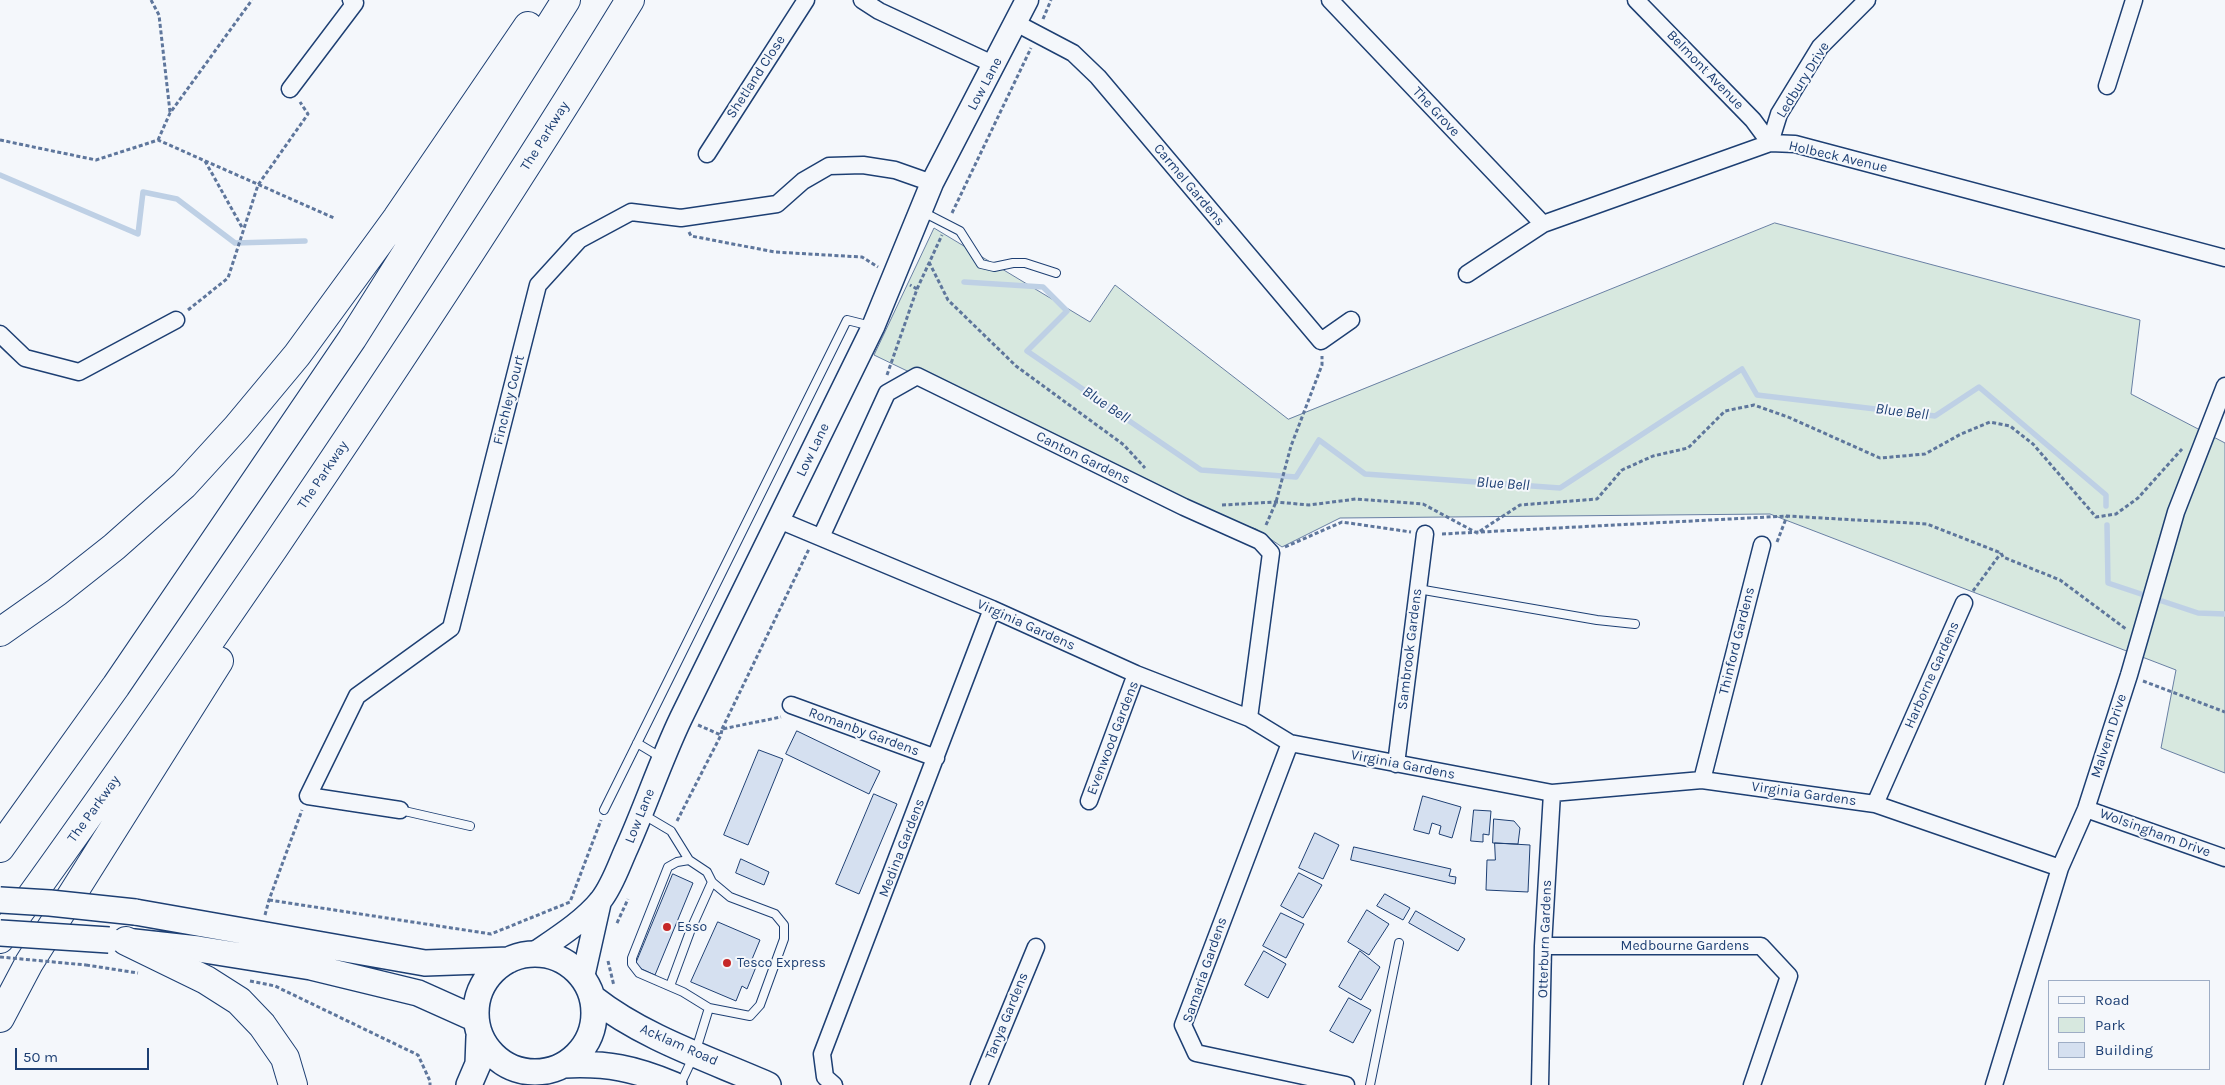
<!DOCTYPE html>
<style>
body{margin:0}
#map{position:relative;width:2225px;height:1085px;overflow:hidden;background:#f4f7fb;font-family:Karla,sans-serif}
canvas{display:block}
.legend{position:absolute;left:2048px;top:980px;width:162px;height:90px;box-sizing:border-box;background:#f4f7fb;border:1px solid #9eadc5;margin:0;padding:6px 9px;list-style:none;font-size:15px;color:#1d3f73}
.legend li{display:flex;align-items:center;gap:10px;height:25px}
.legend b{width:25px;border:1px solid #9eadc5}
.scale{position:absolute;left:15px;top:1048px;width:134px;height:22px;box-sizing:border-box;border:2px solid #1d3f73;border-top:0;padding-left:6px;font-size:15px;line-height:18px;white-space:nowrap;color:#1d3f73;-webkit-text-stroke:4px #f4f7fb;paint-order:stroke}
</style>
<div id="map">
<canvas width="2225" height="1085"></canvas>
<ul class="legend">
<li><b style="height:6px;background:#f4f7fb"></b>Road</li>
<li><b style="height:14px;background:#d7e8df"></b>Park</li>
<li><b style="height:14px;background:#d5e0f0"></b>Building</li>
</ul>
<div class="scale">50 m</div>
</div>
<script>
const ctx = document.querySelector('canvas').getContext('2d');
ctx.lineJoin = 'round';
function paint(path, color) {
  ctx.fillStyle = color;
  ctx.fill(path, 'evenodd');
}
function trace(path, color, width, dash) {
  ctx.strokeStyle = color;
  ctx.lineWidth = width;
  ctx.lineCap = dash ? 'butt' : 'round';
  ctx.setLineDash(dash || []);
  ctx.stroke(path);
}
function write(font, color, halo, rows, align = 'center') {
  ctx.font = font + ' Karla,sans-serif';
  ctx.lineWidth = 4;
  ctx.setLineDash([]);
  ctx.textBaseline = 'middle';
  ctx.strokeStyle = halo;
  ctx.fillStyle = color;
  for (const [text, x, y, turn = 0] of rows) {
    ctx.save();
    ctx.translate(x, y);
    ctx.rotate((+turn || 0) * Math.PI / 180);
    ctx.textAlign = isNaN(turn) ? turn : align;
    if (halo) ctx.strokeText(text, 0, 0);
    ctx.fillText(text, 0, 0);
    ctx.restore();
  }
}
const green = new Path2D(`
 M1775,223L2140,320L2131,394L2225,443V773L2161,748L2176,670L1770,514L1340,518L1282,547L1256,529L1186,505L874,355L934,228L1090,322L1115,285L1288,419Z`);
paint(green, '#d7e8df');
trace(green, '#687fa3', 1);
trace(new Path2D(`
 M0,175L138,234L143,192L177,199L235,243L305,241
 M964,282L1043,287L1067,311L1027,351L1201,470L1296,477L1319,440L1365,474L1560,488L1742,369L1757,395L1935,416L1979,387L2106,495V506
 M2107,525L2108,583L2198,613L2225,614`), '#bed0e5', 5.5);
const building = new Path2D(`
 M797,731L880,771L869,794L786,754Z
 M759,750L783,759L748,845L724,835Z
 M874,794L897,804L859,894L836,884Z
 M1423,796L1461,807L1452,838L1439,834L1441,826L1432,823L1429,834L1414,830Z
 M1474,810L1491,811L1489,835L1483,834V842L1471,841Z
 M1494,819L1514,821L1520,828L1518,844L1493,843Z
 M1315,833L1339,845L1323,879L1299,868Z
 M1495,843L1530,845L1528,892L1486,890L1487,860H1495Z
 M1354,847L1451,869L1449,876L1456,877L1455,884L1351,860Z
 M741,859L769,872L764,885L736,873Z
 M1299,873L1322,885L1303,918L1281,906Z
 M673,874L693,883L655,975L635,966Z
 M1385,894L1410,908L1403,920L1377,906Z
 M1367,910L1389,924L1369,955L1348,942Z
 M1416,911L1465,939L1458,951L1409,923Z
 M1281,913L1304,924L1286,958L1263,946Z
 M718,922L760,940L750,964L756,967L747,989L742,986L736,1001L691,982Z
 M1264,951L1286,964L1268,998L1245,985Z
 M1360,951L1380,967L1361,1000L1339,987Z
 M1349,998L1371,1010L1353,1043L1330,1031Z`);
paint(building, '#d5e0f0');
trace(building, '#1d3f73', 1);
const lane = new Path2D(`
 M923,212L960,231L981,264L994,267L1013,263H1025L1056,273
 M1418,589L1597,620L1635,624
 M637,743L662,758
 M400,810L470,826
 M604,810L847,320L871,326
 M644,815L671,831L689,860
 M670,986L691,929L712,882
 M680,1085L695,1053L709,1008L750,1016L760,1005L784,939V925L775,914L730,897L712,882L707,872L689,860L677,862L668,867L632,958V964L639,973L683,992L709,1008
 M1370,1085L1399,943`);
const street = new Path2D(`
 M862,0L879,11L995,65
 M1330,0L1543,224
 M1636,0L1753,120L1770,143
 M1016,23L1073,53L1098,77L1321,341L1351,320
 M2107,86L2134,0
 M290,89L355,3L351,0
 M1770,143L1779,114L1820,47L1867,0
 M707,154L806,0
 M1467,274L1543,224L1770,143L1795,144L2225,258
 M0,334L25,358L79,372L176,320
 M779,520L992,609L1136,674L1249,718L1290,743L1552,793L1702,780L1875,804L2060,868
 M821,537L887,393L917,376L1184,507L1260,541L1271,553L1249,718
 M791,705L936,758
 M1290,743L1183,1025L1196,1053L1346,1085
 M1396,764L1425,534
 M1702,780L1762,545
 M1089,801L1136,674
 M1875,804L1964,603
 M2086,809L2225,858
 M400,810L308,796L357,696L451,628L538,285L579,240L631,212L681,218L777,204L803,181L829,166L863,165L895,170L932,183
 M1543,946H1761L1789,976L1752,1085
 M834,1085L825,1077L822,1054L992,609
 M979,1085L1036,947
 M1540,1085L1543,946L1552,793
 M1994,1085L2060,868L2086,809L2129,675L2176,512L2225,386`);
const secondary = new Path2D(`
 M535,953C557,938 584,921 601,900C612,886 618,868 625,852C645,808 660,762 681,718L873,327L932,183L1027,0
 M583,977L600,901`);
const primary = new Path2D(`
 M135,912L425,963L509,960
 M134,942L198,949L311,967L418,993L476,1019
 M476 1013a59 59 0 1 1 118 0a59 59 0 1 1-118 0Z
 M593,998C644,1038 709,1059 768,1085
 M564,1065C608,1063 633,1068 674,1085
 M469,1085L478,1064L479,1037`);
const highway = new Path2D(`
 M0,632L57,592L114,547L184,485L237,427L297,355L397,218L528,26
 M0,848L116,686L352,339L566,0
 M0,939C94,810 184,679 274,548C396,368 516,186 630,0
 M126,941L206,980L239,1001L262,1025L285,1058L293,1085
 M0,1018L29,963L219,661`);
trace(lane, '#1d3f73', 10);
trace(street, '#1d3f73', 19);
trace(secondary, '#1d3f73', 25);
trace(primary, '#1d3f73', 28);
trace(highway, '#1d3f73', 30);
trace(new Path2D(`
 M151,0L159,15L170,112
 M1043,19L1051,0
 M0,140L96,160L158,140L334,218
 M158,140L170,113L252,0
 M205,161L243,229
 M952,213L1031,48
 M689,232L691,236L775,252L862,257L878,267
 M929,262L948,300L1016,366L1124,445L1145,468
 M917,289L942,235
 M188,310L228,278L258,185L308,114L300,102
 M887,375L917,289L910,285
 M1222,505L1276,502L1309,505L1356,499L1423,504L1477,533L1520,505L1597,499L1622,470L1653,456L1688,448L1725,411L1754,405L1788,417L1880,458L1925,454L1961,434L1990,422L2010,426L2033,444L2096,517L2116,514L2138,498L2182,449
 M1266,525L1276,502L1291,446L1322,365V356
 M1442,534L1787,516L1927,524L2001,553L2003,557L2060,580L2126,629
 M1777,542L1787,516
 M1285,547L1342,522L1411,532
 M1973,591L2001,553
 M2143,681L2225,712
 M698,725L721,735L722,729L781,717
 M722,729L809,549
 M677,821L721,735
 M269,900L491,934L570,902L601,820
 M265,915L269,900L302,810
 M617,923L628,899
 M608,961L614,986
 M86,965L138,973
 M250,981L275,986L418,1055L430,1081V1085`), '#5e769c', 3, [4, 2.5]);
trace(lane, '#f4f7fb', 8);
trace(street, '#f4f7fb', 16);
trace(secondary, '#f4f7fb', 22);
trace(primary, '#f4f7fb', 25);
trace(highway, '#f4f7fb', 28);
const primaryBridge = new Path2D(`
 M0,900L50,903L135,912
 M0,933L109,940`);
trace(primaryBridge, '#1d3f73', 28, []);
trace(new Path2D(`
 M0,957L86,965`), '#5e769c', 3, [4, 2.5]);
trace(primaryBridge, '#f4f7fb', 25);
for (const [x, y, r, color] of [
 [667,927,5,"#c62828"],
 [727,963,5,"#c62828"]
]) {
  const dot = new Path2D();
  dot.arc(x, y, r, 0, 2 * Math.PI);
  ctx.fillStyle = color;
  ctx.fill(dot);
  trace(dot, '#f4f7fb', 2);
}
write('14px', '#1d3f73', '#f4f7fb', [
 ["Belmont Avenue",1705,70,46],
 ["Shetland Close",756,77,-57],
 ["Ledbury Drive",1803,80,-58],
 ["Low Lane",985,84,-62],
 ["The Grove",1436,112,47],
 ["The Parkway",545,136,-58],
 ["Holbeck Avenue",1838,157,13],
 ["Carmel Gardens",1189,185,50],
 ["Finchley Court",509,400,-76],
 ["Low Lane",813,450,-64],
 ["Canton Gardens",1083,458,26],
 ["The Parkway",323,475,-56],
 ["Virginia Gardens",1026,625,24],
 ["Thinford Gardens",1737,641,-76],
 ["Sambrook Gardens",1410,649,-83],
 ["Harborne Gardens",1932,675,-66],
 ["Romanby Gardens",864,732,20],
 ["Malvern Drive",2109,736,-72],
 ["Evenwood Gardens",1113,738,-69],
 ["Virginia Gardens",1403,765,11],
 ["Virginia Gardens",1804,794,8],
 ["The Parkway",94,809,-54],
 ["Low Lane",640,816,-68],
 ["Wolsingham Drive",2155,833,20],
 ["Medina Gardens",902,848,-69],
 ["Otterburn Gardens",1545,939,-88],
 ["Medbourne Gardens",1685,946],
 ["Samaria Gardens",1205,970,-71],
 ["Tanya Gardens",1007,1016,-68],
 ["Acklam Road",679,1045,24]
]);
write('14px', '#1d3f73', '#f4f7fb', [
 ["Esso",677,927],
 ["Tesco Express",737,963]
], 'left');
write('italic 15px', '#1d3f73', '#f4f7fb', [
 ["Blue Bell",1106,405,34],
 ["Blue Bell",1902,412,7],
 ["Blue Bell",1503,484,4]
]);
</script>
